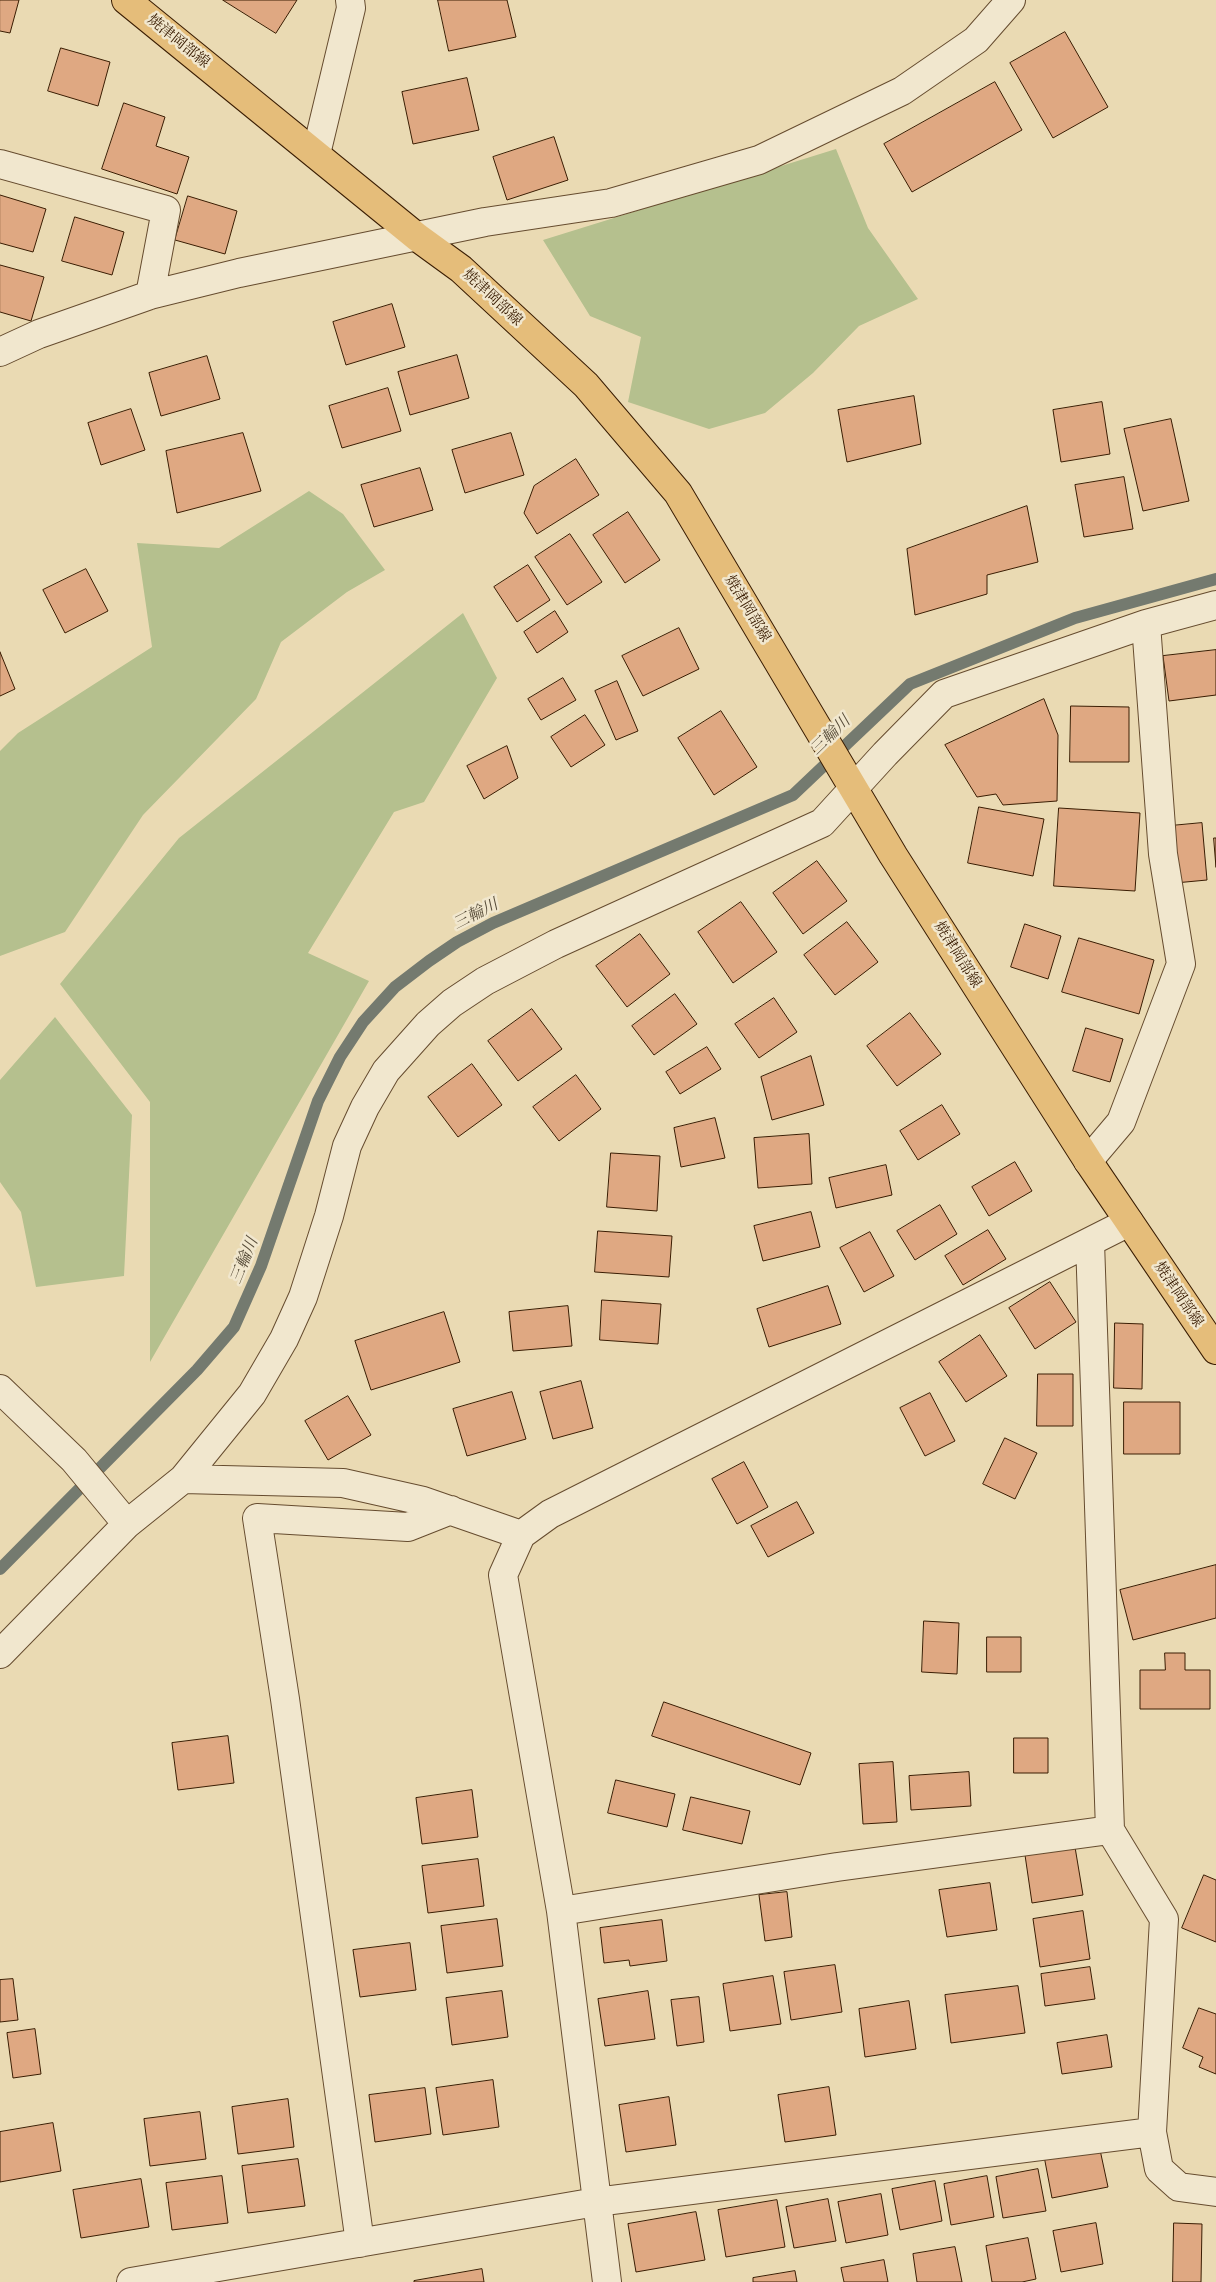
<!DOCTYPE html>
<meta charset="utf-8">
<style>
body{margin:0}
canvas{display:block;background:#eadab3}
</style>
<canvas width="1216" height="2282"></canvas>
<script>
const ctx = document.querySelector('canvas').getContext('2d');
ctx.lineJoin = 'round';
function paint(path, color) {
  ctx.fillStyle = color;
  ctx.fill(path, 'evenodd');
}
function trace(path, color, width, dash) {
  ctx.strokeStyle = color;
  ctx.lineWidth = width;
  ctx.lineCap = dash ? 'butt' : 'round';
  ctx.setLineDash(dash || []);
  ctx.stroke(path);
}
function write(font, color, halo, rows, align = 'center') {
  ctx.font = font + ' Cardo,"Noto Serif JP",serif';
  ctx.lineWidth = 5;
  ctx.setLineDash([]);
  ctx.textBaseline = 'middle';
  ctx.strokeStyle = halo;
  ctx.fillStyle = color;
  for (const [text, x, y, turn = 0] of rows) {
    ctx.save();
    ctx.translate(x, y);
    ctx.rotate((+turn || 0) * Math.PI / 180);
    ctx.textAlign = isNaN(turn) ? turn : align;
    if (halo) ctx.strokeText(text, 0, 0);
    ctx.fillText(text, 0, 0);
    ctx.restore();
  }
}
paint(new Path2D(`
 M836,149L868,228L918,299L859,326L813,373L765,413L709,429L628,402L641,337L590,316L543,240Z
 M309,491L343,514L385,570L347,592L281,642L256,699L143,815L65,932L0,956V751L18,733L152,647L137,543L219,548Z
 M463,613L497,678L424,802L394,812L308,953L369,981L150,1362V1102L60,984L179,838Z
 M55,1017L132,1115L124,1276L36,1287L21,1212L0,1182V1080Z`), '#b5c08e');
trace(new Path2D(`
 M0,1569L197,1370L234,1327L261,1266L318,1101L340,1057L363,1022L395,987L429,961L457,942L493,923L793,795L910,684L1075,618L1216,579`), '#747a6f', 12);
const building = new Path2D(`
 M0,0H19L10,33L0,31Z
 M223,0H297L276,33Z
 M438,0H507L516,37L449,51Z
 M1065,32L1108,107L1053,138L1010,63Z
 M61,48L110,62L98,106L48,91Z
 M467,78L479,130L413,144L402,92Z
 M995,82L1022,130L912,192L884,144Z
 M124,103L165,117L156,146L189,157L177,194L102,169Z
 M554,137L568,180L507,200L493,157Z
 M0,195L46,209L33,252L0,243Z
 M188,196L237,211L225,254L175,240Z
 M75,217L124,232L112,275L62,261Z
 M0,265L44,277L31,321L0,312Z
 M392,304L405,347L346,365L333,322Z
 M457,355L469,398L410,415L398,372Z
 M207,356L220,399L161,416L149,373Z
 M388,388L401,431L342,448L329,406Z
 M914,396L921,444L847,462L838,410Z
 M1102,402L1110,454L1061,462L1053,410Z
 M131,409L145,450L101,465L88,423Z
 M1171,419L1189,501L1143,511L1124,429Z
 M243,433L261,491L177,513L166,451Z
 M511,433L524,475L465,493L452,450Z
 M576,459L599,495L537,534L524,513L534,486Z
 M420,468L433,510L374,527L361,485Z
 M1124,477L1133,529L1084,537L1075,485Z
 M1027,506L1038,562L987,575V594L915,615L907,549Z
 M628,512L660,560L625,583L593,535Z
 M570,534L602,582L567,605L535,557Z
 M528,565L550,600L517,622L494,587Z
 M86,569L108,611L65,633L43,590Z
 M555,611L568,632L537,653L524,632Z
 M679,628L699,669L643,696L622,656Z
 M1216,650V695L1169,701L1163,656Z
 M0,652L15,689L0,696Z
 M563,678L576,700L541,720L528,699Z
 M617,681L638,731L616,740L595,691Z
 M1044,699L1058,735L1057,801L1003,805L996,794L977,797L945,745Z
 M1071,706L1129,707V762H1070Z
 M721,711L757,767L714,795L678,738Z
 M585,715L605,745L571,767L551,737Z
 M507,746L518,778L484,799L467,766Z
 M979,807L1044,819L1033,876L968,863Z
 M1059,808L1140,813L1135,891L1054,886Z
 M1202,823L1207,880L1175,883L1170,826Z
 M1214,838H1216V867Z
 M817,861L847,901L803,934L773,893Z
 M741,902L777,952L733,983L698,932Z
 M847,922L878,962L835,995L804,955Z
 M1025,924L1061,936L1048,979L1011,967Z
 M640,934L670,974L627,1007L596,966Z
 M1079,938L1154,960L1139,1014L1062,992Z
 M675,994L697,1024L654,1055L632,1026Z
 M774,998L797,1032L759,1058L735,1024Z
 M532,1009L562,1049L518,1081L488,1041Z
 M910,1013L941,1054L897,1086L867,1046Z
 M1086,1028L1123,1039L1110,1082L1073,1071Z
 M707,1047L721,1069L680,1094L666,1072Z
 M811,1056L824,1105L772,1120L761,1077Z
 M472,1064L502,1105L458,1137L428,1097Z
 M576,1075L601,1109L559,1141L533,1107Z
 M942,1105L960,1134L918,1160L900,1131Z
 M715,1118L725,1158L681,1167L674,1128Z
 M809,1134L812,1184L758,1188L754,1138Z
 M611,1153L660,1156L657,1211L607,1207Z
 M1015,1162L1032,1191L989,1216L972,1187Z
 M886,1165L892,1195L836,1208L829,1178Z
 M940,1205L957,1234L915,1260L897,1231Z
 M811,1212L820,1247L763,1261L754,1226Z
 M988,1230L1006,1259L963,1285L945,1256Z
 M598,1231L672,1236L669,1277L595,1272Z
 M870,1232L894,1276L864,1292L840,1248Z
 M1050,1282L1076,1322L1035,1349L1009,1308Z
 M828,1286L841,1324L769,1347L757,1309Z
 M602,1300L661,1304L658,1344L600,1340Z
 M568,1306L572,1346L513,1351L509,1312Z
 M444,1312L460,1362L371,1390L355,1341Z
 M1115,1323L1143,1324L1142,1389L1114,1388Z
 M980,1335L1007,1376L966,1402L939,1362Z
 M1038,1374H1073V1426H1037Z
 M581,1381L593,1428L553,1439L540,1392Z
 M512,1392L526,1439L467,1456L453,1409Z
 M930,1393L955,1441L925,1456L900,1408Z
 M348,1396L371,1435L328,1460L305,1421Z
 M1124,1402H1180V1454H1124Z
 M1005,1438L1037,1453L1015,1499L983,1484Z
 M744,1462L768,1507L737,1524L712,1479Z
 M797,1502L814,1533L768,1557L751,1526Z
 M1216,1565V1618L1133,1640L1120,1590Z
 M924,1621L959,1623L957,1674L922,1672Z
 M987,1637H1021V1672H987Z
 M1165,1653H1185V1670H1210V1709H1140V1670H1165Z
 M664,1702L811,1753L800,1785L652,1736Z
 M228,1736L234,1783L178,1790L172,1743Z
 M1014,1738H1048V1773H1014Z
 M893,1762L897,1822L863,1824L859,1764Z
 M969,1772L971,1806L911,1810L909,1776Z
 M616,1780L675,1794L667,1827L608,1813Z
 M472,1790L478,1837L422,1844L416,1798Z
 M691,1797L750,1811L742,1844L683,1830Z
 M1075,1847L1083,1895L1032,1903L1025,1855Z
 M478,1859L484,1906L428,1913L422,1866Z
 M1204,1875L1216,1880V1942L1182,1928Z
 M990,1883L997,1930L947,1937L939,1890Z
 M787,1892L792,1937L765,1941L759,1895Z
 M1083,1911L1090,1959L1040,1967L1033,1919Z
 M497,1919L503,1966L447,1973L441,1926Z
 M662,1920L667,1961L630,1966L629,1960L604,1963L600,1928Z
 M410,1943L416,1990L360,1997L353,1950Z
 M835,1965L842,2012L791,2020L784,1972Z
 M1090,1967L1095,1999L1045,2006L1041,1974Z
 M773,1976L781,2024L730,2031L723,1984Z
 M13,1979L18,2020L0,2022V1980Z
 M1018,1986L1025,2033L951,2043L945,1995Z
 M502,1991L508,2037L452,2045L446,1998Z
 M648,1991L655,2039L605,2046L598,1999Z
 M699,1997L704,2042L677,2046L671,2000Z
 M909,2001L916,2049L865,2057L859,2009Z
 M1199,2008L1216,2014V2074L1199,2067L1203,2057L1183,2048Z
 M35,2029L41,2074L13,2078L7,2033Z
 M1107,2035L1112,2067L1062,2074L1057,2043Z
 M493,2080L499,2127L443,2135L436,2088Z
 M829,2087L836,2135L785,2142L778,2095Z
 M425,2088L431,2134L375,2142L369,2095Z
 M669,2097L676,2145L626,2152L619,2105Z
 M288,2099L294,2147L238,2154L232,2107Z
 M200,2112L206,2159L150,2166L144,2119Z
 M53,2123L61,2171L0,2182V2132Z
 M1099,2145L1108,2187L1052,2198L1044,2156Z
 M298,2159L305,2206L248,2213L242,2166Z
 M1038,2169L1046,2211L1003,2218L996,2177Z
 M222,2176L228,2223L172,2230L166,2183Z
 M987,2176L994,2217L951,2225L944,2184Z
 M141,2179L149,2227L81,2238L73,2190Z
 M935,2181L942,2221L900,2230L892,2189Z
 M881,2194L888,2235L846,2243L838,2202Z
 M828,2199L836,2241L794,2248L786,2207Z
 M777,2200L785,2247L726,2257L718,2210Z
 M696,2212L705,2260L636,2272L628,2224Z
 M1096,2223L1103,2264L1061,2272L1053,2231Z
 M1174,2223L1202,2224L1201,2282H1173Z
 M1028,2238L1036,2279L1022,2282H992L986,2246Z
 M955,2247L962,2282H917L913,2254Z
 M884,2260L888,2282H844L841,2268Z
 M482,2269L484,2282H414V2281Z
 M795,2271L797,2282H753V2278Z`);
paint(building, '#dfa882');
trace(building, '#3a1d03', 1);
const minor = new Path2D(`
 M316,154L351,8L350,0
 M0,164L166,210L150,295
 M0,352L39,334L150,295L239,273L485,222L611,203L759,160L902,91L976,40L1011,0
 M1088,1161L1121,1122L1181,964L1163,854L1146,624
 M1090,1242L1110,1830L1164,1919L1152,2132L1159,2169L1179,2187L1216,2192
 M0,1389L74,1460L127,1524
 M183,1479L343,1483L423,1501L521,1535
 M0,1654L127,1524L183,1479L252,1394L284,1339L303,1297L329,1216L347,1146L365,1107L386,1071L428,1024L452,1003L485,981L556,944L822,823L885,754L944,694L1146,624L1216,605
 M561,1911L837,1867L1110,1830
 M360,2243L285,1699L257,1518L408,1527L451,1510
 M131,2282L596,2202L1152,2132
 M607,2282L561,1911L503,1575L521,1535L550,1514L1129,1222`);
const major = new Path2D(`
 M126,0L417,237L461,269L586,385L678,493L893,855L1088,1161L1216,1350`);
trace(minor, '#664c2f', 30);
trace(major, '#3a1d03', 30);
trace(minor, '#f1e7ce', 28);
trace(major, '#e5bd7a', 28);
write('15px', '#3a1d03', '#f1e7ce', [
 ["焼津岡部線",178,42,39],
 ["焼津岡部線",492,298,43],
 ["焼津岡部線",747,609,59],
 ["焼津岡部線",957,955,58],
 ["焼津岡部線",1178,1295,56]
]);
write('italic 16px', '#574c39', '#f1e7ce', [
 ["三輪川",831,736,-44],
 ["三輪川",476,915,-27],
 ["三輪川",245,1261,-68]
]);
</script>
